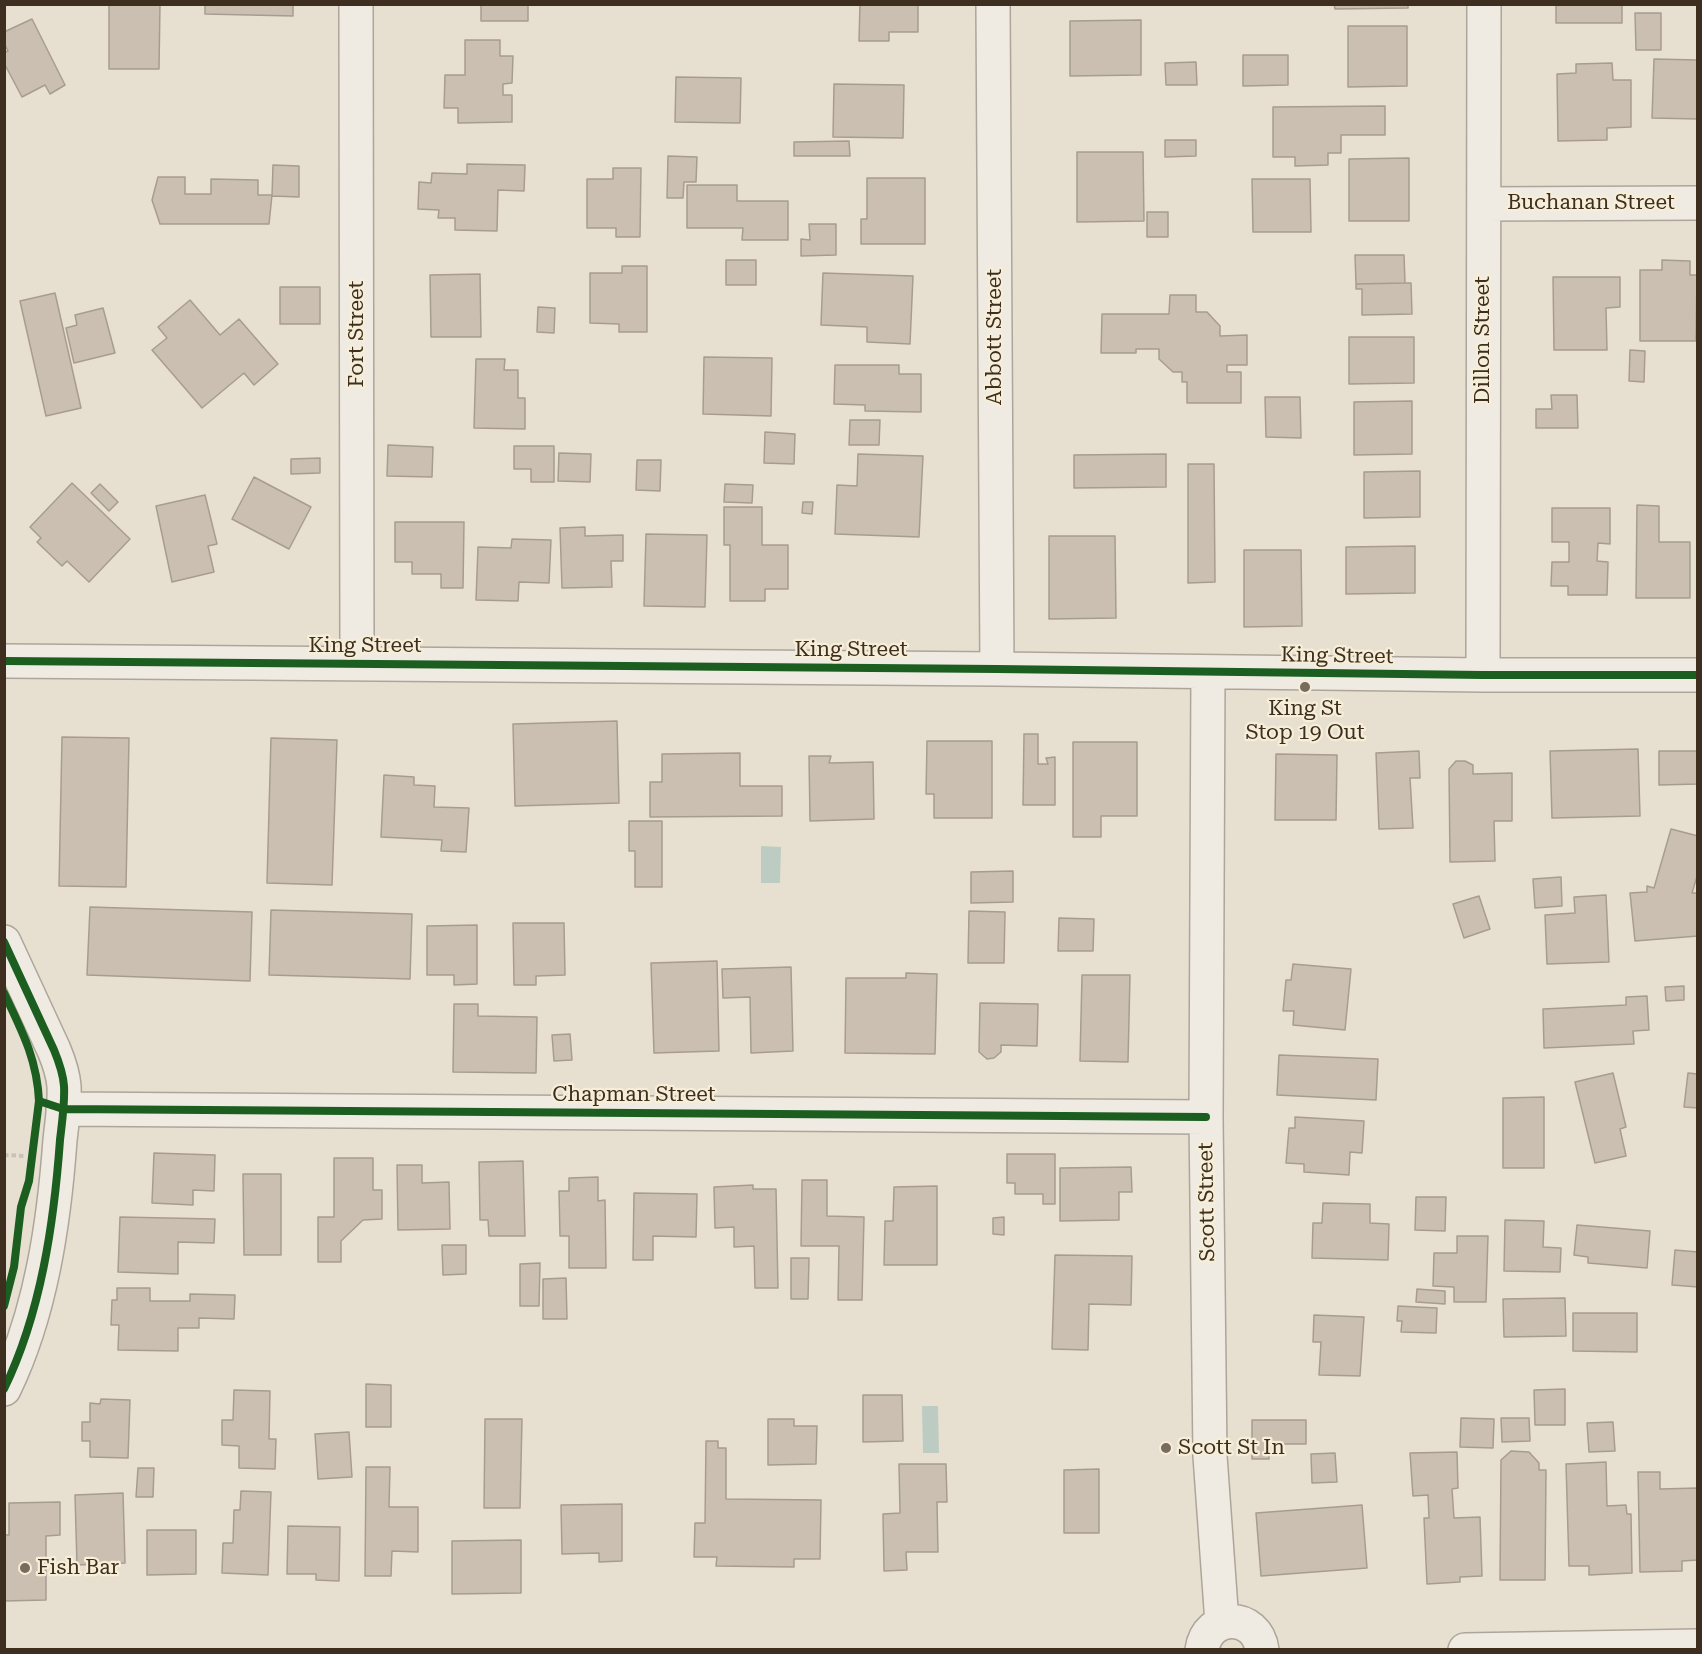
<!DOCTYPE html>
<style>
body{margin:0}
#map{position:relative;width:1702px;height:1654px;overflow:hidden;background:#e7e0d1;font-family:"Roboto Serif",serif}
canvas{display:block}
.frame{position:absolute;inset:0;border:6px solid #3d2e20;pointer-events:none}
</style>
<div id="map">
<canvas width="1702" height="1654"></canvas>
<div class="frame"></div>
</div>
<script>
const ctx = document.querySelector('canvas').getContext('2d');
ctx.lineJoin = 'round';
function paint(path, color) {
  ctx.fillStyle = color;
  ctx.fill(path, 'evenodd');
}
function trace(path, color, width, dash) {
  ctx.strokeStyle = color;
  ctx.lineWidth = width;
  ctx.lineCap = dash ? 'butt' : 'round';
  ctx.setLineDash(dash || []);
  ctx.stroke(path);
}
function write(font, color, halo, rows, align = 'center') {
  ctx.font = font + ' "Roboto Serif",serif';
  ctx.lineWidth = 4.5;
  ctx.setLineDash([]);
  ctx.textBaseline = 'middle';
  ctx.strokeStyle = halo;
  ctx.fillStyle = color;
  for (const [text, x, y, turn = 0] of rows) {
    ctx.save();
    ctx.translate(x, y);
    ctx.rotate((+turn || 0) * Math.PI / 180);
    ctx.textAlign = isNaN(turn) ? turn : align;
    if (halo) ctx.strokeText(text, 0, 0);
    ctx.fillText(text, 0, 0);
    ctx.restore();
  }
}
paint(new Path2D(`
 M761,846L781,847L780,883H761Z
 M922,1406H938L939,1453H923Z`), '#bcccc2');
const building = new Path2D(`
 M109,4H160L159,69H109Z
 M205,4H293V16L205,14Z
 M481,4H528V21H481Z
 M860,4H918V32H889V41H859Z
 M1334,4H1408V8L1335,9Z
 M1556,4H1622V23H1556Z
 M1635,13H1661V50H1636Z
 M32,19L65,85L50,94L45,85L22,97L4,63V53L8,51L4,43V32Z
 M1141,20V75L1070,76V21Z
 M1348,26H1407V86L1348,87Z
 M465,40H500V56H513L512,83L503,84V95H512V122L458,123V108H444L445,75H465Z
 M1243,55H1288V85L1243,86Z
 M1654,59L1698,60V119L1652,118Z
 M1196,62L1197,85H1166L1165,63Z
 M1612,63L1613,80H1631V127L1607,128V140L1558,141L1557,74L1576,73V64Z
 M676,77L741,78L740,123L675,122Z
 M834,84L904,85L903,138L833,137Z
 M1385,106V135H1341V153H1328V165L1295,166V157H1273V107Z
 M1165,140H1196V156L1165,157Z
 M849,141L850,156H794V142Z
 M1077,152H1143L1144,221L1077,222Z
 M668,156L697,157L696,182H684L683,198H667Z
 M1409,158V221H1349V159Z
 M467,164L525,165L524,191L498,190L497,231L455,230V218H438L439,210L418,209L419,182L431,183L432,173L467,174Z
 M273,165L299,166V197L272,196Z
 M613,168H641L640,237H616V228H587V179H613Z
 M158,177H185V194H211V179L258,180V195H272L269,224H160L152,200Z
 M867,178H925V244H861V219H867Z
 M1252,179H1310L1311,232H1253Z
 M687,185H737V201H788V240H742L743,228H687Z
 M1147,212H1168V237H1147Z
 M809,224H836V255L801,256V239L810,240Z
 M1355,255H1404L1405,283L1356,284Z
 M726,260H756V285H726Z
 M1662,260L1690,261V275H1697L1696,341H1640V270H1662Z
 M622,266H647V332H619V324L590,323V273H622Z
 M823,273L913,276L910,344L867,342V327L821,325Z
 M480,274L481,337H431L430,275Z
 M1553,277H1620V307L1606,308L1607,350H1554Z
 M1405,283H1411L1412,314L1362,315V289H1356V284Z
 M280,287H320V324H280Z
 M55,293L81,408L46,416L20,301Z
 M1170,295H1196V312H1207L1220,326V336L1247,335V365H1227V372H1241V403H1187V382H1182V372H1173L1159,359V349H1136V353H1101L1102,314H1169Z
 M190,300L220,335L239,319L278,364L254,385L244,373L202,408L152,350L167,338L158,327Z
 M538,307L555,308L554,333L537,332Z
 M103,308L115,353L74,363L66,328L77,325L75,315Z
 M1349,337H1414V383L1349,384Z
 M1630,350L1645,351L1644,382L1629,381Z
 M704,357L772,358L771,416L703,414Z
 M476,359H505L504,370H518V398H525V429L474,428Z
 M835,365H899V374H921V412L865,411V405L834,404Z
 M1551,395H1577L1578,428H1536V409H1552Z
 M1265,397H1300L1301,438L1266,437Z
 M1412,401V454L1354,455V402Z
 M850,420H880L879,445H849Z
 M765,432L795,434L794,464L764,463Z
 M388,445L433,447L432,477L387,476Z
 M514,446H554V482H531V469H514Z
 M559,453L591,454L590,482L558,481Z
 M858,454L923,456L919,537L835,534L837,485L857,486Z
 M1166,454V487L1074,488V455Z
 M320,458V473L291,474V459Z
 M637,460H661L660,491L636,490Z
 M1188,464H1214L1215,582L1188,583Z
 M1420,471V517L1364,518V472Z
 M254,477L311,507L289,549L232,519Z
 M72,483L130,539L89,582L67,561L62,566L37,542L41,538L30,527Z
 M100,484L118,502L109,511L91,493Z
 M725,484L753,485L752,503L724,502Z
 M205,495L217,544L208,546L214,572L172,582L156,506Z
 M803,502H813L812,514L802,513Z
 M1637,505L1659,506V542H1690V598H1636Z
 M724,507H762V545H788V589H765V601H730V545H724Z
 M1552,508H1610V544L1598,543L1597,561L1608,562L1607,595H1568V586H1551L1552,562H1569V542H1552Z
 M395,522H464L463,588H441V574H412V562H395Z
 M585,527V536L623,535V561H611L612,587L562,588L560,528Z
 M646,534L707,535L705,607L644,606Z
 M1049,536H1115L1116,618L1049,619Z
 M512,539L551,540L549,583L519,582L518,601L476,600L478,547L511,548Z
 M1415,546V593L1346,594V547Z
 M1244,550H1301L1302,626L1244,627Z
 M617,721L619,803L515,806L513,724Z
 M1024,734H1038V764H1048L1046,758L1055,757V805H1023Z
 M62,737L129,738L126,887L59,886Z
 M271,738L337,740L332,885L267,883Z
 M927,741H992V818H934V794H926Z
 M1073,742H1137V816H1101V837H1073Z
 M1638,749L1640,816L1552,818L1550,751Z
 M1419,751L1420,778H1410L1413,828L1379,829L1376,753Z
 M1659,751H1698V784L1659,785Z
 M740,753V786H782V816L650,817V782H662V754Z
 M1276,754L1337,755L1336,820H1275Z
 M809,756H831L829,763L873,762L874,819L810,821Z
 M1456,761H1465L1473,765V774L1512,773V821H1494L1495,861L1450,862L1449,769Z
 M384,775L414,777V785L435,786L434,807L469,808L466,852L441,851L442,840L381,837Z
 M629,821H662V887H635V851H629Z
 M1671,829L1698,836V873L1692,893H1698V936L1635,941L1630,893L1647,892V886L1654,888Z
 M1013,871V902L971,903V872Z
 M1561,877L1562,906L1535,908L1533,879Z
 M1606,895L1609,962L1547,964L1545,915L1575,913L1574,897Z
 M1479,896L1490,929L1464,938L1453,904Z
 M90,907L252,912L250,981L87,975Z
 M271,910L412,914L410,979L269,975Z
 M969,911L1005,912L1004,963H968Z
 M1059,918L1094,919L1093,951H1058Z
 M513,923H564L565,975L536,976V985H514Z
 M477,925V984L454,985V975H427V926Z
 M717,961L719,1051L654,1053L651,963Z
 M1293,964L1351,969L1345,1030L1293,1025L1294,1011H1283L1286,980H1291Z
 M791,967L793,1051L751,1053L750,997L723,998L722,969Z
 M906,973L937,974L935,1054L845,1053L846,978H906Z
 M1082,975H1130L1128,1062L1080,1061Z
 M1684,986V1000L1666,1001L1665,987Z
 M1647,996L1649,1030L1633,1031L1634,1044L1544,1048L1543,1009L1626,1005V997Z
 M980,1003L1038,1004L1037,1046L1001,1045V1052L994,1058L987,1059L979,1052Z
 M454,1004H478V1016L537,1017L536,1073L453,1072Z
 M570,1034L572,1060L554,1061L552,1035Z
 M1279,1055L1378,1059L1376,1100L1277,1095Z
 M1613,1073L1626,1127L1620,1129L1626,1156L1595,1163L1575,1082Z
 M1688,1073L1698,1074V1108L1684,1107Z
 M1544,1097V1168H1503V1098Z
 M1295,1117L1364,1121L1362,1153L1350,1152L1349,1175L1304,1172V1164L1286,1163L1289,1128H1295Z
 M154,1153L215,1155L214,1191L193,1190V1205L152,1203Z
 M1007,1154H1055V1204H1043V1194H1015V1183H1007Z
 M334,1158H373V1190H382V1219L363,1220L341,1241V1262H318V1217H334Z
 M523,1161L525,1236H489L488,1220H480L479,1162Z
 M397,1165H422V1183L449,1182L450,1229L398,1230Z
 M1131,1167L1132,1192H1119V1220L1060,1221V1168Z
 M243,1174H281V1255H244Z
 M598,1177V1201L605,1200L606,1268H569V1236H560L559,1191H569V1178Z
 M802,1180H827V1216L864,1217L862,1300H838L839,1246H801Z
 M753,1185V1189H776L778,1288H755L754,1246L734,1247V1227L715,1228L714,1187Z
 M937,1186V1265H884L885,1221H893L894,1187Z
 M634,1193L697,1194L696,1237L653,1236V1260H633Z
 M1416,1197H1446L1445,1231L1415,1230Z
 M1323,1203L1370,1204V1223L1389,1224L1388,1260L1312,1258L1313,1223H1322Z
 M120,1217L215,1219L214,1243L178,1242V1274L118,1272Z
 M1004,1217V1235L993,1234V1218Z
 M1505,1220L1544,1221L1543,1247L1561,1248L1560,1272L1504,1271Z
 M1577,1225L1650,1231L1647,1268L1588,1263V1257L1574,1255Z
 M1457,1236H1488L1486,1302H1454V1287L1433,1286L1434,1253H1457Z
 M442,1245H466V1274L443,1275Z
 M1675,1250L1698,1252V1287L1672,1285Z
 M1055,1255L1132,1256L1131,1305L1089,1304L1088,1350L1052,1349Z
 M791,1258H809L808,1299H791Z
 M540,1263L539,1306H520V1264Z
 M566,1278L567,1319H543V1279Z
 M117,1288H150V1301H190V1294L235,1295L234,1319L199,1318V1328H178V1351L118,1350L119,1325H111L112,1300H117Z
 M1417,1289L1445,1291V1304L1416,1302Z
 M1565,1298L1566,1336L1504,1337L1503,1299Z
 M1398,1306L1437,1308L1436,1333L1401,1332L1402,1321H1397Z
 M1573,1313H1637V1352L1573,1351Z
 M1314,1315L1364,1317L1360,1376L1319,1375L1321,1342H1313Z
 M366,1384L391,1385V1427H366Z
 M1565,1389V1425H1535L1534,1390Z
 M234,1390L270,1391L269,1439H276L275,1469L239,1468V1446L222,1445V1420H233Z
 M863,1395H902L903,1441L863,1442Z
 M101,1399L130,1400L128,1458L90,1457V1441H82V1422H90V1403L100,1404Z
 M1461,1418L1494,1419L1493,1448L1460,1447Z
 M1501,1418H1529L1530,1441L1502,1442Z
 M485,1419H522L520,1508H484Z
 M768,1419H794V1426H817L816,1464L768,1465Z
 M1252,1420H1306V1444H1269V1459H1252Z
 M1613,1422L1615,1451L1589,1452L1587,1423Z
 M349,1432L352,1477L318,1479L315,1434Z
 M706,1441H718V1448H726V1499L821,1500L820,1559H794V1567L716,1566L717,1557H694L695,1523H705Z
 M1511,1451L1529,1452L1539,1463V1470H1546L1545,1580H1500L1501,1460Z
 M1457,1452L1458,1488L1452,1489L1454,1518L1480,1517L1482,1576L1460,1577V1582L1427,1584L1424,1518H1429L1428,1495L1413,1496L1410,1453Z
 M1335,1453L1337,1482L1312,1483L1311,1454Z
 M1606,1462L1607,1506L1626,1505L1627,1514H1631L1632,1573L1589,1575V1566H1569L1566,1464Z
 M899,1464H946L947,1502H937L938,1552H906L907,1570L884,1571L883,1514L900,1513Z
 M366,1467H390L389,1507H418V1552L392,1551L391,1576H365Z
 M138,1468H154L153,1497H136Z
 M1099,1469V1533H1064V1470Z
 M1638,1472H1660V1489L1698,1488V1560L1682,1561V1571L1640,1572Z
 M241,1491L271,1492L268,1575L222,1573L223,1543H233L234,1510H240Z
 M123,1493L125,1563L77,1565L75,1495Z
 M60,1502V1535L46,1536V1600L4,1601V1535H9V1503Z
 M622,1504V1561L599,1562V1553L562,1554L561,1505Z
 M1362,1505L1367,1568L1261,1576L1256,1513Z
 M288,1526L340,1527L339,1581L316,1580V1574H287Z
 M147,1530H196V1574L147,1575Z
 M521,1540V1593L452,1594V1541Z`);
paint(building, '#cbbfb2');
trace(building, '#a89c90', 1.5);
const minor = new Path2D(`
 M356,4L357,664
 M993,4L997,669
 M1484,204L1698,203
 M4,661L997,669L1483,675H1698
 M1208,672L1206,1117L1210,1456L1222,1623
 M1483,675L1484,4
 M4,942L54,1050C59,1062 63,1073 64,1086C65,1103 62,1122 60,1140C54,1223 41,1313 4,1389
 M63,1109L1206,1117
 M1202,1650C1207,1612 1257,1612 1262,1650
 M1465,1650L1698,1646`);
trace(minor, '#ada599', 36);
trace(new Path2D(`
 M4,1155L25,1156`), '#c8c2b9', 4, [4.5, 3]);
trace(minor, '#efebe3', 33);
trace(new Path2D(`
 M4,661L997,669L1483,675H1698
 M4,942L54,1050C59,1062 63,1073 64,1086C65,1103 62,1122 60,1140C54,1223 41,1313 4,1389
 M4,993C22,1031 37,1059 39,1101
 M4,1306L14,1267L21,1207L29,1181L39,1101L63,1109L1206,1117`), '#1b5e20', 8);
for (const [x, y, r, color] of [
 [1305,687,6,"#786c5e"],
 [1166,1448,6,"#786c5e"],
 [25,1568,6,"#786c5e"]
]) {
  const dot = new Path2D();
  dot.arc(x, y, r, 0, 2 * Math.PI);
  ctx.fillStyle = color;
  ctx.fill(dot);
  trace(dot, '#f7eed8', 2);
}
write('21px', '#3d2e20', '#f7eed8', [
 ["Buchanan Street",1591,203],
 ["Fort Street",357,334,-90],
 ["Abbott Street",995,337,-90],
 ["Dillon Street",1483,340,-90],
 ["King Street",365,646],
 ["King Street",851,650],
 ["King Street",1337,656,1],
 ["Chapman Street",634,1095],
 ["Scott Street",1207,1202,-91]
]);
write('21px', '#3d2e20', '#f7eed8', [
 ["King St",1305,709,"center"],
 ["Stop 19 Out",1305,733,"center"],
 ["Scott St In",1178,1448],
 ["Fish Bar",37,1568]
], 'left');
</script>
